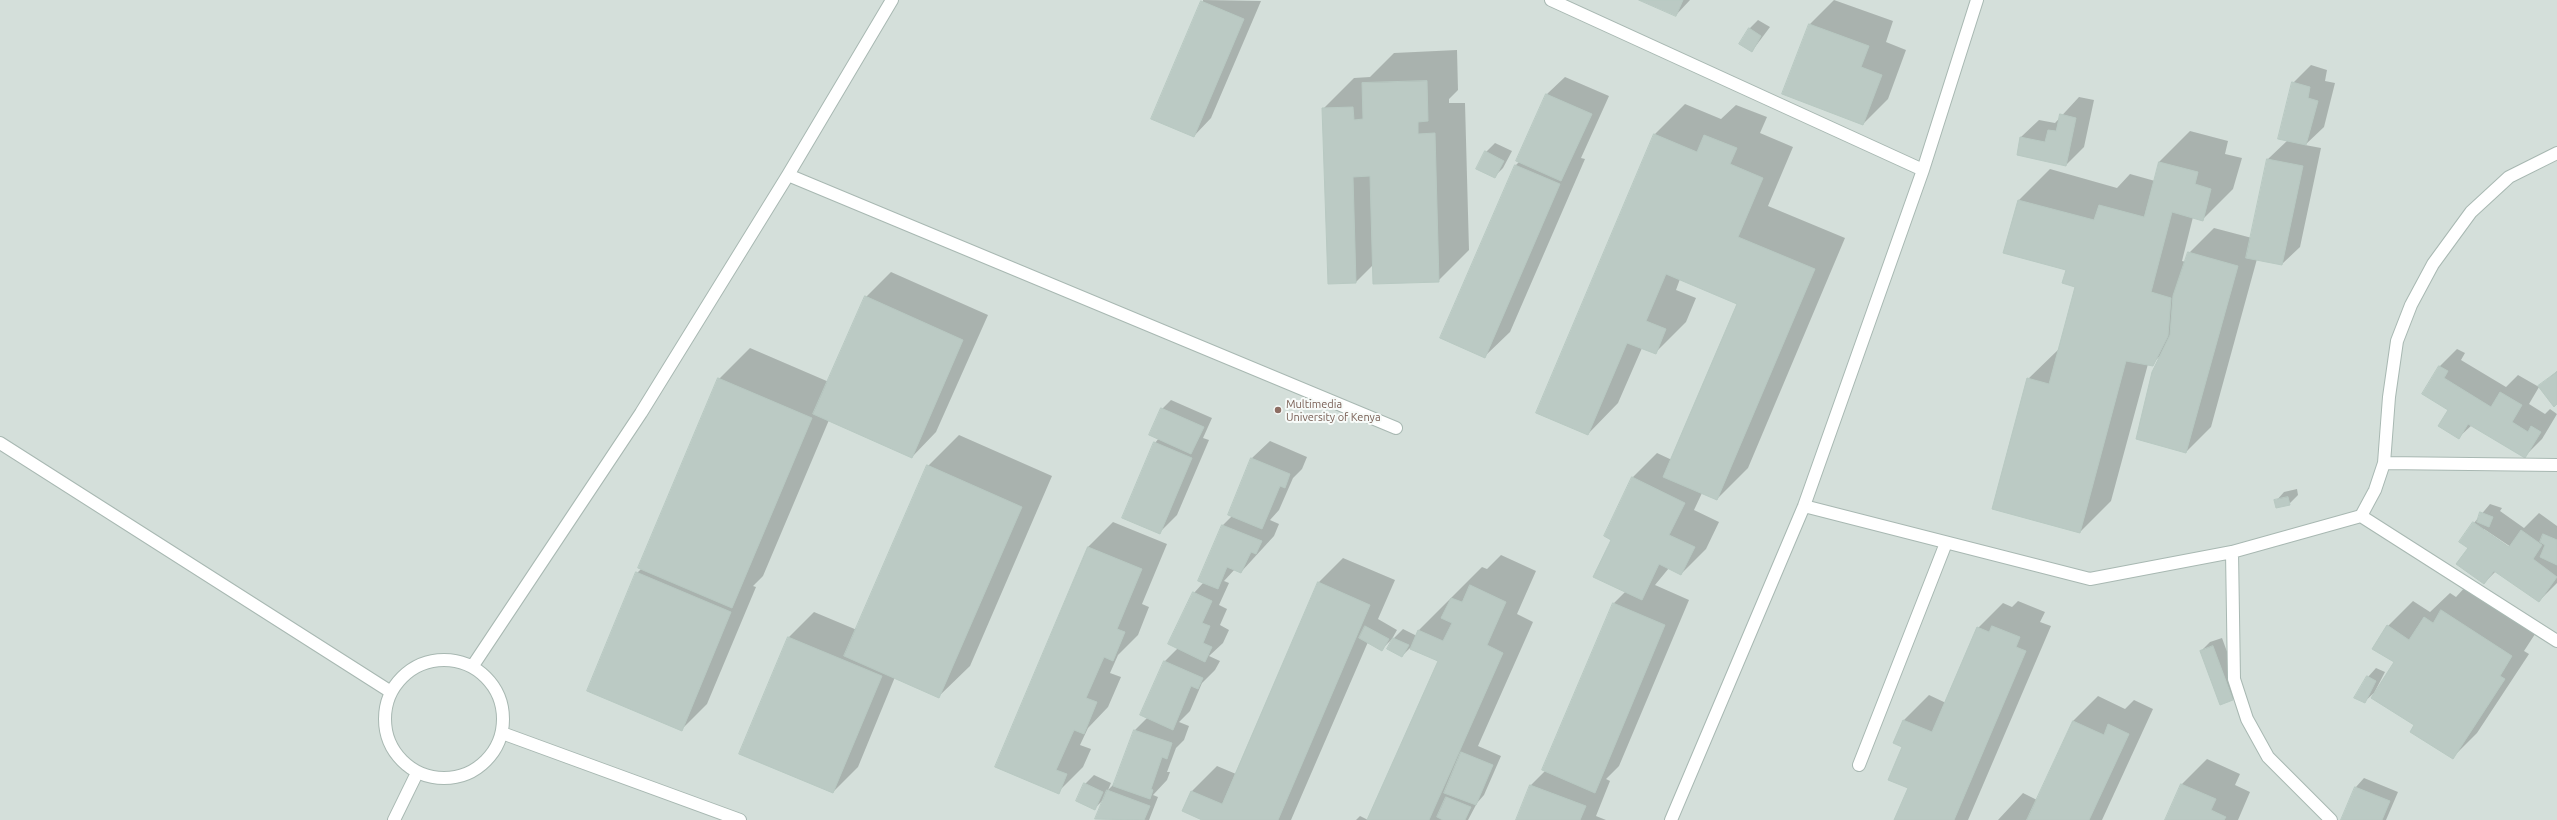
<!DOCTYPE html>
<style>
body{margin:0}
canvas{display:block;background:#e6efeb}
</style>
<canvas width="2557" height="820"></canvas>
<script>
const ctx = document.querySelector('canvas').getContext('2d');
ctx.lineJoin = 'round';
function paint(path, color) {
  ctx.fillStyle = color;
  ctx.fill(path, 'evenodd');
}
function trace(path, color, width, dash) {
  ctx.strokeStyle = color;
  ctx.lineWidth = width;
  ctx.lineCap = dash ? 'butt' : 'round';
  ctx.setLineDash(dash || []);
  ctx.stroke(path);
}
function write(font, color, halo, rows, align = 'center') {
  ctx.font = font + ' Ubuntu,sans-serif';
  ctx.lineWidth = 4;
  ctx.setLineDash([]);
  ctx.textBaseline = 'middle';
  ctx.strokeStyle = halo;
  ctx.fillStyle = color;
  for (const [text, x, y, turn = 0] of rows) {
    ctx.save();
    ctx.translate(x, y);
    ctx.rotate((+turn || 0) * Math.PI / 180);
    ctx.textAlign = isNaN(turn) ? turn : align;
    if (halo) ctx.strokeText(text, 0, 0);
    ctx.fillText(text, 0, 0);
    ctx.restore();
  }
}
paint(new Path2D(`
 M0,0H2557V820H0Z`), '#d4dfda');
paint(new Path2D(`
 M1203,0L1261,1L1211,118L1194,136Z
 M1641,0H1690L1676,15Z
 M1834,0L1893,21L1886,42L1906,50L1888,99L1863,124L1809,25Z
 M1758,20L1770,27L1752,51L1749,29Z
 M1457,50L1458,90L1449,99V103H1465L1469,250L1438,281L1373,265L1356,282L1323,109L1354,78L1370,77L1394,53Z
 M2311,65L2327,70L2325,81L2335,83L2324,127L2305,145L2321,148L2300,247L2282,264L2257,259L2211,427L2186,452L2160,356L2152,364H2148L2111,501L2080,532L2028,379L2060,348L2077,286L2067,269L2019,200L2050,169L2117,188L2130,174L2155,181L2159,162L2190,131L2228,141L2225,154L2242,158L2233,189L2203,219L2193,217L2182,261L2186,262L2189,253L2214,228L2252,238L2268,159L2288,140L2293,83Z
 M1565,77L1609,96L1581,158L1585,159L1510,332L1485,356L1516,165L1520,161L1517,160L1547,94Z
 M2079,97L2094,100L2084,147L2066,165L2018,155L2021,137L2039,120L2055,123Z
 M1685,104L1721,119L1736,105L1767,117L1760,133L1793,147L1768,206L1845,238L1748,468L1717,499L1702,493L1694,510L1719,522L1706,549L1681,574L1669,568L1655,585L1689,600L1619,766L1606,779L1610,781L1596,816L1606,820H1517L1531,785L1545,771L1614,603L1626,591L1612,540L1632,478L1657,453L1672,460L1738,304L1680,279L1676,290L1696,298L1686,322L1655,353L1642,348L1618,403L1588,434L1654,135Z
 M1495,143L1512,151L1503,168L1494,177L1486,152Z
 M891,272L988,315L936,432L912,457L829,420L763,576L753,586L756,587L707,704L682,729L637,573L642,568L719,379L750,348L829,382L866,297Z
 M2457,349L2465,353L2461,360L2506,387L2518,375L2539,387L2529,404L2545,414L2550,409L2557,414L2542,439L2524,457L2472,425L2459,437L2449,409L2439,367Z
 M2557,371V403L2540,386Z
 M1171,400L1212,418L1203,438L1209,440L1177,515L1160,532L1155,443L1159,438L1162,409Z
 M959,435L1052,476L970,666L939,696L895,677L858,767L833,792L740,754L789,637L814,612L857,630L928,466Z
 M1270,441L1307,457L1302,469L1293,478L1279,510L1270,520L1279,524L1274,536L1241,572L1235,569L1224,581L1229,583L1219,605L1227,609L1220,625L1229,630L1223,643L1209,656L1220,661L1215,670L1202,683L1190,711L1179,722L1189,726L1184,740L1176,748L1167,772H1170L1167,780L1153,795L1158,797L1149,820L1097,819L1104,799L1094,809L1085,784L1094,775L1111,783L1108,790L1115,783L1135,730L1148,717L1164,662L1178,648L1194,593L1203,583L1222,526L1232,516L1229,514L1252,458Z
 M2297,489L2298,495L2289,504L2276,501L2284,492Z
 M2490,504L2502,508L2500,511L2524,528L2539,513L2557,526V583L2539,601L2496,571L2484,583L2469,548L2474,523ZM2484,529L2514,549L2513,550L2484,531Z
 M1113,522L1167,544L1142,604L1149,607L1138,635L1118,655L1110,673L1121,677L1108,707L1088,728L1080,745L1091,749L1083,767L1058,792L996,767L1088,547Z
 M1501,555L1536,571L1517,614L1533,622L1478,746L1501,756L1484,795L1477,803L1468,820H1356L1360,816L1368,820L1439,660L1410,648L1402,656L1393,639L1403,629L1417,636L1419,630L1482,567L1487,569Z
 M1343,558L1395,580L1378,619L1397,630L1392,639L1382,649L1368,642L1291,820H1204L1183,811L1192,791L1217,766L1236,774L1318,583Z
 M2467,585L2537,631L2524,651L2529,654L2477,733L2452,758L2415,725L2395,662L2388,626L2413,601L2430,612L2450,593L2456,597Z
 M2018,601L2045,612L2040,622L2051,626L1968,820H1896L1909,788L1904,746L1894,743L1904,720L1929,695L1946,703L1978,628L2003,603L2012,607Z
 M2222,638L2241,690L2232,699L2201,651L2210,642Z
 M2376,668L2385,672L2374,693L2364,702L2368,677Z
 M2098,696L2125,709L2134,700L2153,709L2102,820H1998L2023,793L2037,800L2073,721Z
 M2207,759L2240,774L2235,785L2250,792L2238,820H2166L2182,784Z
 M2364,778L2398,792L2386,820H2342L2356,787Z`), '#0003');
const building = new Path2D(`
 M1639,0H1683L1676,16Z
 M1201,1L1244,19L1194,137L1151,119Z
 M1809,24L1869,46L1861,67L1882,75L1863,125L1782,94Z
 M1749,28L1761,36L1752,52L1739,44Z
 M1427,81L1428,121L1418,122V134L1435,133L1439,282L1373,284L1370,176L1353,177L1356,283L1328,284L1322,108L1353,107L1354,120L1363,119L1362,83Z
 M2292,82L2310,87L2308,98L2318,101L2306,145L2278,139Z
 M1546,94L1592,114L1561,181L1516,161Z
 M2060,114L2076,118L2066,166L2017,155L2020,137L2045,142L2048,130L2056,131Z
 M1654,134L1697,152L1704,135L1737,148L1730,164L1763,178L1738,237L1815,269L1717,500L1663,477L1737,304L1666,274L1646,321L1666,329L1656,354L1627,343L1588,435L1536,413Z
 M1485,151L1504,161L1495,178L1476,169Z
 M2267,159L2303,166L2282,265L2246,258Z
 M2159,162L2198,172L2195,184L2211,189L2203,221L2172,212L2151,292L2171,298L2168,336L2153,366L2126,361L2080,533L1992,509L2027,378L2049,384L2075,287L2062,283L2066,270L2003,253L2018,200L2094,220L2099,205L2144,217Z
 M1515,165L1560,184L1485,358L1440,338Z
 M2188,252L2238,266L2186,453L2136,439L2152,372L2170,335L2173,296Z
 M865,296L963,340L912,458L813,414Z
 M2439,366L2448,371L2444,378L2491,407L2500,392L2522,405L2512,422L2528,432L2531,426L2541,432L2525,458L2468,424L2459,439L2438,426L2448,410L2422,394Z
 M2557,372V404L2554,407L2538,386Z
 M718,378L812,418L732,608L638,568Z
 M1161,408L1204,427L1191,454L1149,435Z
 M1154,442L1192,458L1160,534L1122,518Z
 M1251,458L1290,474L1285,488L1280,486L1262,529L1228,515Z
 M927,465L1022,507L939,698L844,656Z
 M1632,477L1685,503L1669,535L1695,547L1681,575L1659,564L1642,600L1593,577L1611,540L1604,536Z
 M2288,497L2290,505L2276,508L2274,500Z
 M2480,512L2493,517L2489,527L2477,522Z
 M2473,522L2509,547L2521,530L2542,545L2533,559L2557,577L2539,602L2494,571L2484,584L2456,564L2468,548L2459,542Z
 M1222,525L1262,541L1256,554L1251,552L1241,573L1227,567L1218,589L1198,581Z
 M2543,534L2557,540V565L2540,557L2545,545L2540,542Z
 M1088,547L1142,569L1117,629L1125,632L1113,661L1104,657L1086,698L1097,702L1084,734L1074,730L1056,770L1067,774L1059,794L995,767Z
 M636,572L731,612L682,731L587,691Z
 M1318,582L1370,605L1278,820H1202L1182,811L1191,791L1222,804Z
 M1470,585L1506,602L1487,645L1503,653L1429,820H1367L1438,661L1410,649L1418,630L1443,641L1452,623L1441,618L1451,598L1462,602Z
 M1193,592L1212,601L1202,623L1210,626L1203,643L1212,647L1205,662L1168,644Z
 M1613,603L1665,625L1595,793L1542,770Z
 M2441,610L2512,656L2500,676L2505,679L2453,759L2410,732L2414,725L2371,698L2394,662L2372,649L2387,625L2409,640L2424,617L2433,623Z
 M1365,626L1389,639L1382,651L1359,638Z
 M1992,626L2020,637L2016,647L2026,651L1954,820H1894L1908,788L1888,780L1902,747L1893,743L1903,720L1932,732L1977,627L1989,632Z
 M788,637L882,676L833,793L739,754Z
 M1393,638L1409,645L1402,657L1387,649Z
 M2213,646L2233,700L2220,705L2200,651Z
 M1164,661L1203,678L1198,689L1191,686L1173,730L1140,715Z
 M2367,676L2376,681L2365,703L2354,698Z
 M2073,721L2104,735L2108,724L2129,734L2089,820H2027Z
 M1134,730L1172,743L1167,759L1162,757L1151,789L1153,790L1150,799L1113,786Z
 M1461,752L1493,765L1476,805L1444,793Z
 M1084,783L1103,792L1095,810L1076,801Z
 M2181,784L2216,799L2211,810L2226,817L2224,820H2165Z
 M1530,785L1586,806L1580,820H1516Z
 M2355,787L2390,801L2382,820H2341Z
 M1107,790L1150,806L1144,820L1095,819Z
 M1446,797L1471,807L1465,820H1443L1437,817Z`);
paint(building, '#bbcac4');
trace(building, '#b8c9c2', 1);
const service = new Path2D(`
 M1551,0L1923,170
 M788,175L1396,428
 M0,443L391,692
 M2384,463L2557,465
 M1804,506L2090,579L2232,552L2361,516L2557,641
 M2361,516L2375,490L2384,463L2389,397L2397,341L2411,305L2433,264L2471,212L2509,177L2557,153
 M2232,552L2234,679L2247,719L2268,757L2331,820
 M385 719a59 59 0 1 1 118 0a59 59 0 1 1-118 0Z
 M472,667L641,413L788,175L892,0
 M502,733L740,820
 M1859,765L1946,543
 M394,820L417,773
 M1671,820L1804,506L1923,170L1977,0`);
trace(service, '#a8b8b2', 14);
trace(service, '#fff', 12);
for (const [x, y, r, color] of [
 [1278,410,4,"#8d6e63"]
]) {
  const dot = new Path2D();
  dot.arc(x, y, r, 0, 2 * Math.PI);
  ctx.fillStyle = color;
  ctx.fill(dot);
  trace(dot, '#f7fbf9', 1.5);
}
write('11px', '#785e54', '#f7fbf9', [
 ["Multimedia",1286,404],
 ["University of Kenya",1286,417]
], 'left');
</script>
